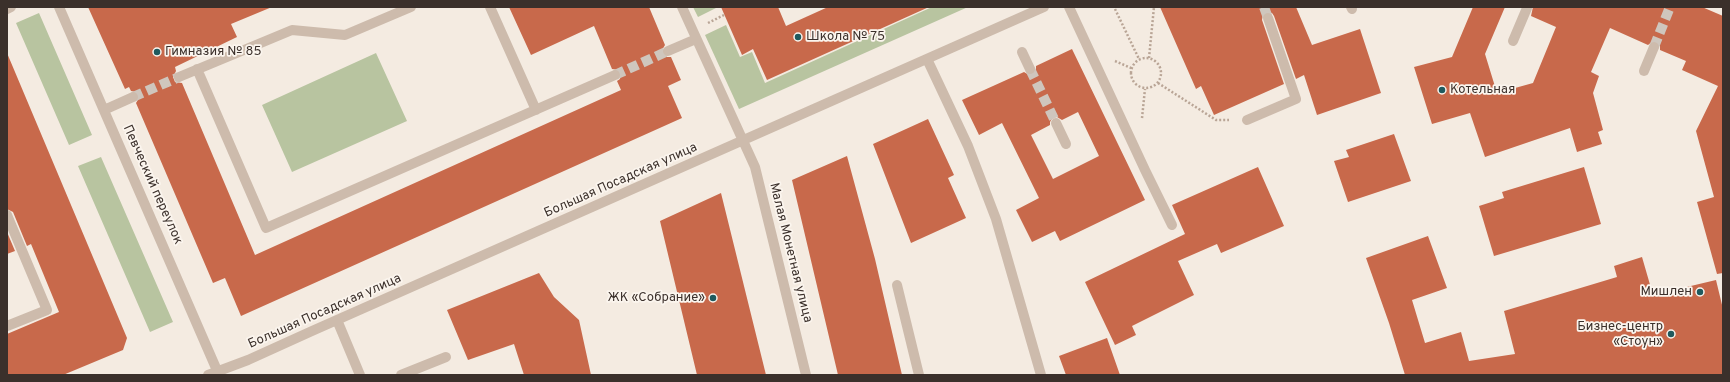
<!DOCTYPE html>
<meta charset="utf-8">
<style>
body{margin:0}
#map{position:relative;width:1730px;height:382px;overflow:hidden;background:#f4ebe1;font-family:Overpass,sans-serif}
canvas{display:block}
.frame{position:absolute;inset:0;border:8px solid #3b302b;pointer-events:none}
</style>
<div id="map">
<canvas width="1730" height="382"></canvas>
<div class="frame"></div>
</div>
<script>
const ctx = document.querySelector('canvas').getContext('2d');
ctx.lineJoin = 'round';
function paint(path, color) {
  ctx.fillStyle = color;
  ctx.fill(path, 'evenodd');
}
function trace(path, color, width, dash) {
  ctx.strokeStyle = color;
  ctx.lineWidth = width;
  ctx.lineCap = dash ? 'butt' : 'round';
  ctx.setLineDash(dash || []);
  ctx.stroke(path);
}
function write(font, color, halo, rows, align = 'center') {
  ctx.font = font + ' Overpass,sans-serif';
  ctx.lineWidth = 3.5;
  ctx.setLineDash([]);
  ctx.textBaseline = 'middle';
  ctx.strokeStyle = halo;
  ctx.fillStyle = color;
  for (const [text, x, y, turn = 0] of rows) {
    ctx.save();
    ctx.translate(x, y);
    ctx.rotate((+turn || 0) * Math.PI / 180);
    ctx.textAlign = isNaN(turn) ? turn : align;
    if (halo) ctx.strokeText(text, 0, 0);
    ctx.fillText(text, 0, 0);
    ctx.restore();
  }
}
paint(new Path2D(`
 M693,7H718L698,17Z
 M932,7H968L739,109L705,35L726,25L740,57L752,52L765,83Z
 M39,13L92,135L69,145L16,23Z
 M376,53L407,121L292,172L262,105Z
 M101,157L173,322L150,332L78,166Z`), '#b8c4a0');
paint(new Path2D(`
 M88,7H272L231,24L237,37L175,67L176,71L173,77L175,82L182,83L255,255L621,90L617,81L620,79L621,73L619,70L612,69L594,26L531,55L509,7H649L665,45L662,50V54L667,57H671L681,80L668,86L682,118L241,316L225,278L213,283L136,103L139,98V94L136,92L131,91L129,87L125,89Z
 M721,7H778L786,26L828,7H929L767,80L753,49L742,55Z
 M1160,7H1296L1312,45L1360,29L1381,93L1317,115L1304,75L1296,79L1274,16L1272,13L1266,12L1263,14L1262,20L1284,84L1214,115L1201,86L1196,89Z
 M1473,7H1505L1485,54L1497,93L1533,83L1556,27L1531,16L1533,7H1702L1723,16V273L1717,274L1697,202L1714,197L1696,131L1718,86L1682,70L1686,61L1660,50V46L1657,41H1653L1648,45L1610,28L1591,72L1599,76L1593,93L1603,130L1598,132L1602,144L1577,152L1570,128L1485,157L1470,113L1432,124L1414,67L1452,57Z
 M1072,49L1145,200L1060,241L1055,231L1032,242L1016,210L1039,198L1002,123L979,135L962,100L1024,72L1029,75H1033L1036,70V66ZM1078,112L1099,156L1053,179L1031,135L1050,125V122L1053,117H1057L1062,120Z
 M7,53L127,338L123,350L63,375H7V334L59,312L31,244L27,246L13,212L7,209Z
 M928,119L954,175L948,178L966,218L911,243L873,144Z
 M1394,134L1411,181L1348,202L1334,161L1349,157L1346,150Z
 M847,156L875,259L902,375H838L792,180Z
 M1258,167L1284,226L1221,253L1217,244L1178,261L1194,295L1132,326L1136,335L1115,345L1085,282L1185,234L1172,205Z
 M1584,167L1601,224L1494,256L1479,206L1504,198L1502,192Z
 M721,193L766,375H697L660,221Z
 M7,232L15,251L7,254Z
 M1428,236L1447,288L1412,300L1425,343L1461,332L1469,361L1515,354L1504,311L1617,277L1614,266L1642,257L1653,295L1716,280L1723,309V375H1405L1389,323L1366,258Z
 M539,273L554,297L579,320L591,375H524L514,344L468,360L447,310Z
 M1107,338L1120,375H1066L1059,356Z`), '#c8694b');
trace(new Path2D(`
 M1264,7L1268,18
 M1654,47L1670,7
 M1030,69L1056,123
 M615,75L668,51
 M133,97L179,77`), '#cfc6bd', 10, [10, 5]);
trace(new Path2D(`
 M1115,9L1139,59
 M708,23L724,15
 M1131 73a15 15 0 1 1 30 0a15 15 0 1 1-30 0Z
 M1149,58L1154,7
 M1115,61L1131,68
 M1158,83L1216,120H1229
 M1142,118L1145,89`), '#b9a596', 2.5, [2, 2]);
trace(new Path2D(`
 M59,7L219,375
 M490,7L536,110
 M682,7L755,167L806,375
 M1069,7L1145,170L1172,225
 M1351,7L1352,9
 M7,9L11,7
 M1513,41L1527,8
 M668,51L696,39
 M1022,52L1030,69
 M927,59L968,146L996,219L1041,375
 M197,69L266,228L615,75
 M1644,71L1654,47
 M179,77L292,30L345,35L411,7
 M104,110L133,97
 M1247,120L1296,99L1268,18
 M1056,123L1066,144
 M7,215L47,310L7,326
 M897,285L919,375
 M337,320L360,375
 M208,375L248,360L312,331L1044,7
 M401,375L446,357`), '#cdbbac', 10);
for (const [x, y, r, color] of [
 [798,37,4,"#1f5a5e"],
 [157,52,4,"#1f5a5e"],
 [1442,90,4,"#1f5a5e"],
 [1700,292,4,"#1f5a5e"],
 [713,298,4,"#1f5a5e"],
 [1671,334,4,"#1f5a5e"]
]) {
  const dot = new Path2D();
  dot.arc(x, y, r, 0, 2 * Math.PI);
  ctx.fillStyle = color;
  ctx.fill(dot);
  trace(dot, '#fbf5ee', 1.5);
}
write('13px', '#3b302b', '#fbf5ee', [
 ["Школа № 75",806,37],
 ["Гимназия № 85",165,52],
 ["Котельная",1450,90],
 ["Мишлен",1692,292,"right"],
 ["ЖК «Собрание»",705,298,"right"],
 ["Бизнес-центр",1663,327,"right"],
 ["«Стоун»",1663,342,"right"]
], 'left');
write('13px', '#3b302b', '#fbf5ee', [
 ["Большая Посадская улица",621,181,-24],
 ["Певческий переулок",152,185,66],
 ["Малая Монетная улица",790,253,76],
 ["Большая Посадская улица",325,312,-24]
]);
</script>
